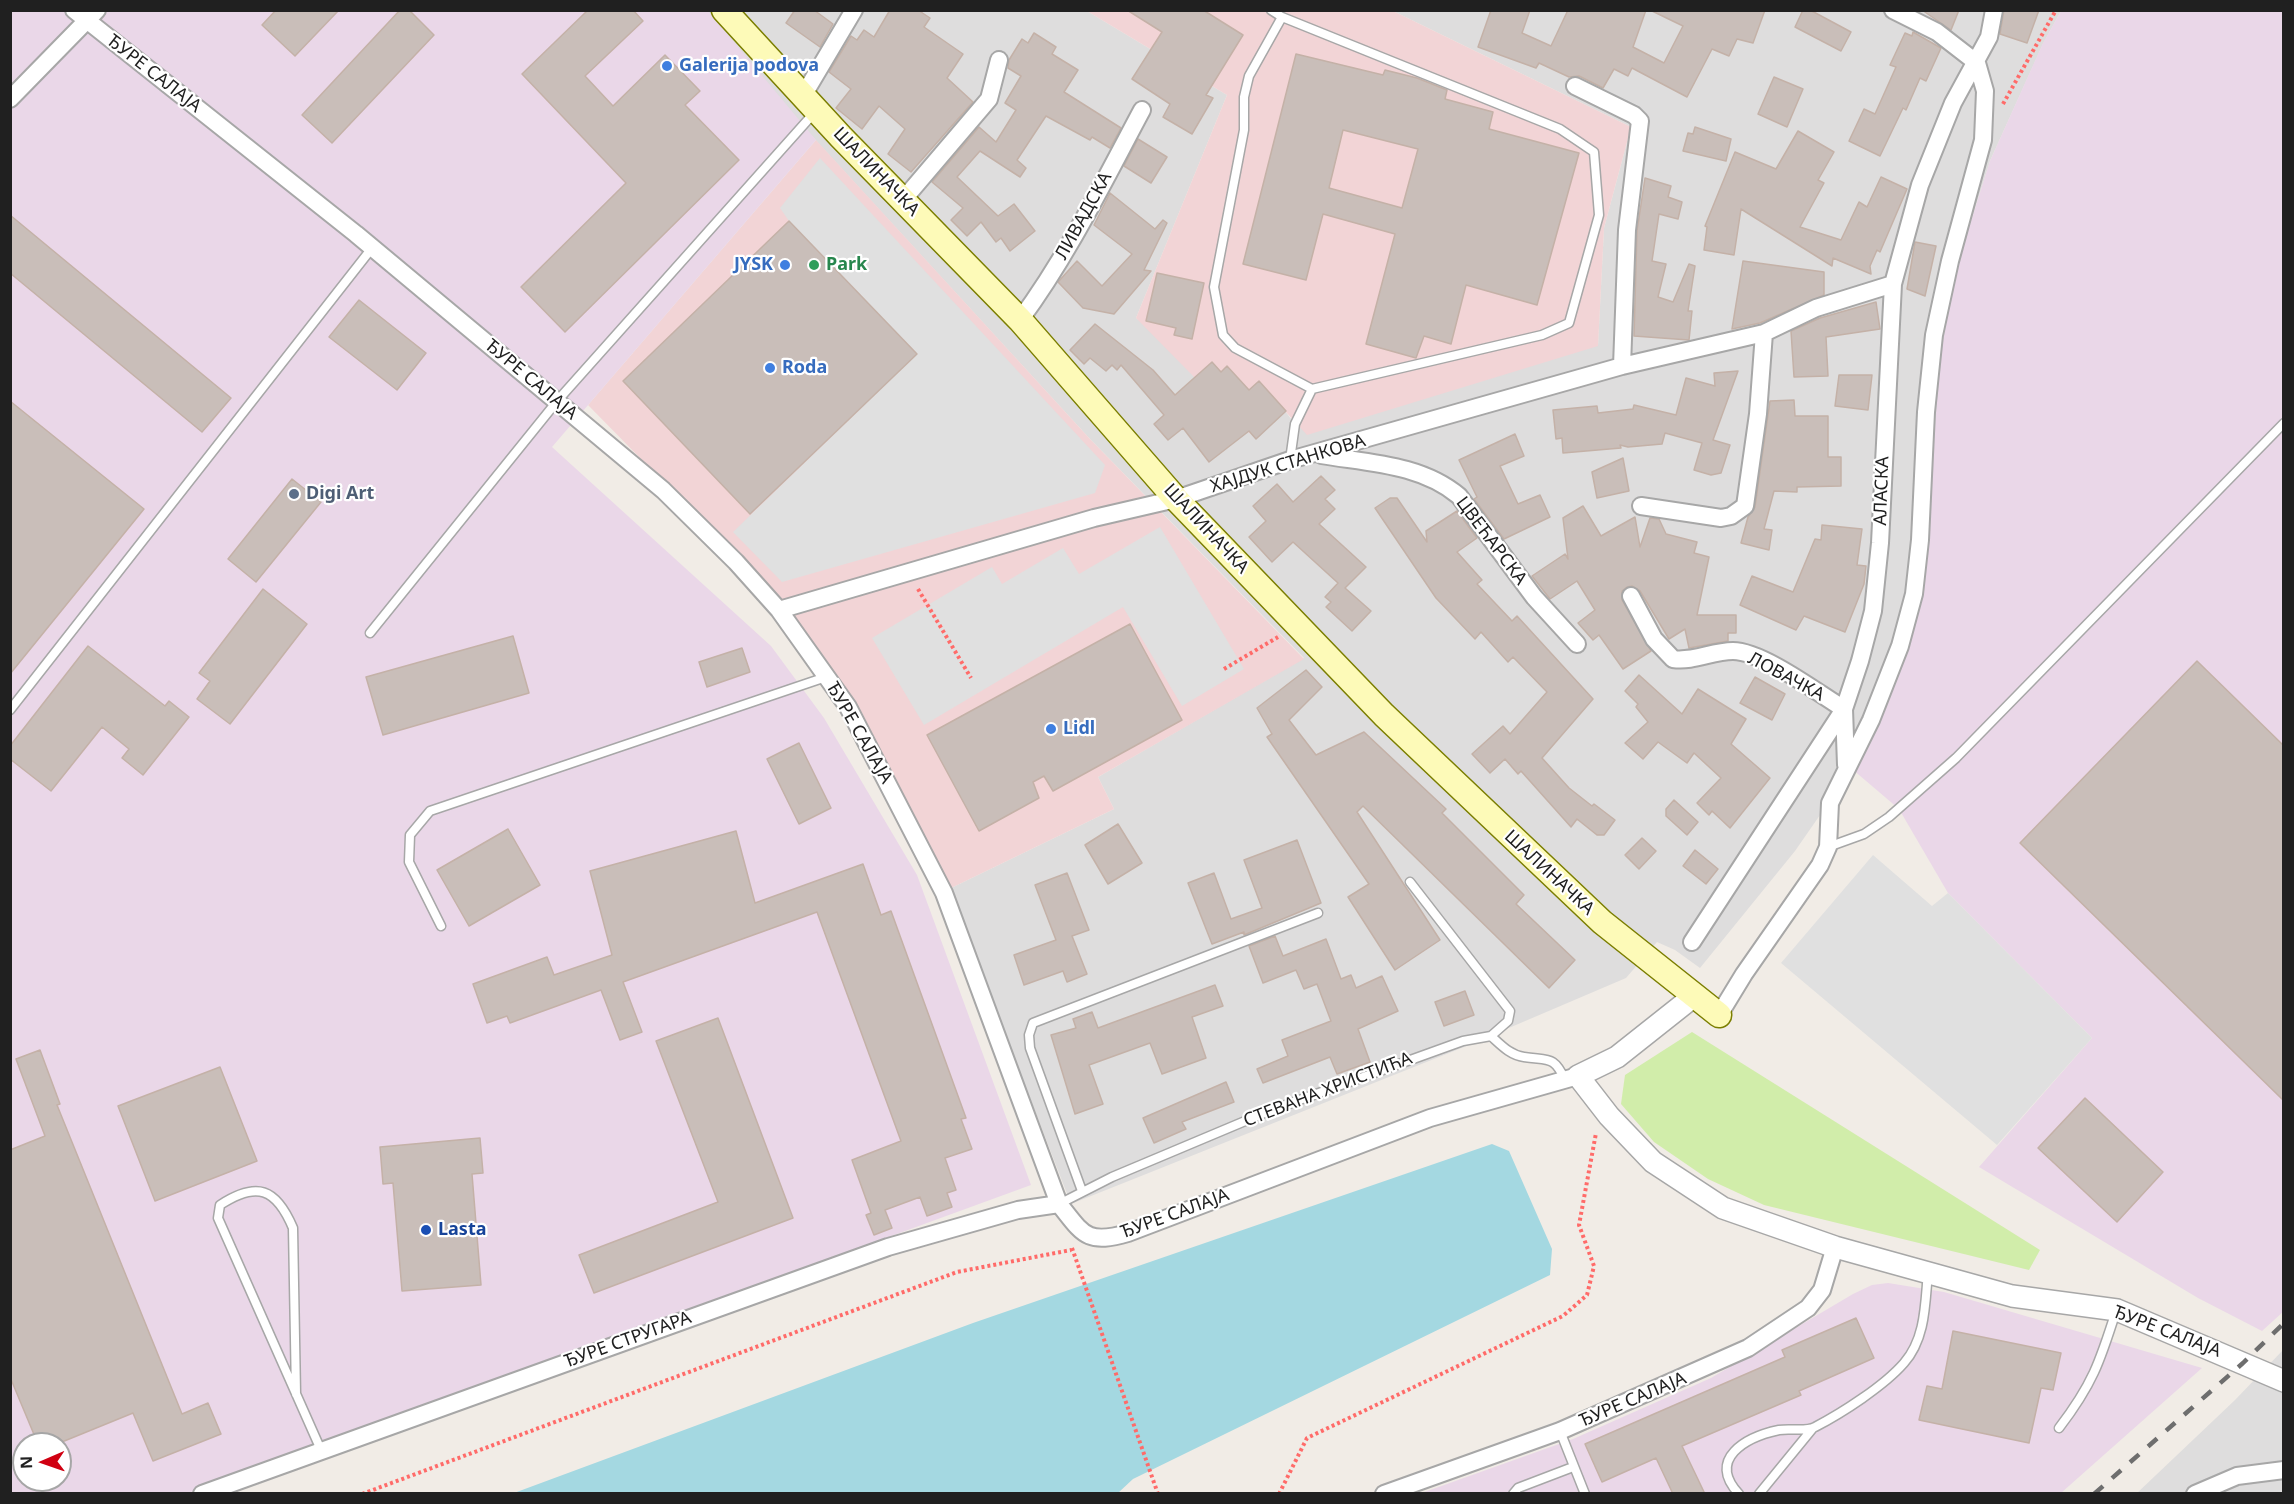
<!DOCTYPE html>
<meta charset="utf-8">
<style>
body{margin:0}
#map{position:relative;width:2294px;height:1504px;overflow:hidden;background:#f1ece6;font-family:"Noto Sans",sans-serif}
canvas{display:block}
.frame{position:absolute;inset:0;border:12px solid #202020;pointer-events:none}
.north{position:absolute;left:12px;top:1432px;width:60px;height:60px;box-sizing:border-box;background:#fff;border:2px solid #a6a6a6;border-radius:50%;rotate:268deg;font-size:16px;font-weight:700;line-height:24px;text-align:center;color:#202020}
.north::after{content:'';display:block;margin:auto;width:21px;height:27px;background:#d00012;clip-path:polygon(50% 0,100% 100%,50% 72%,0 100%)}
</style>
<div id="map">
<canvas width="2294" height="1504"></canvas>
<div class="frame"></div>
<div class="north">N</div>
</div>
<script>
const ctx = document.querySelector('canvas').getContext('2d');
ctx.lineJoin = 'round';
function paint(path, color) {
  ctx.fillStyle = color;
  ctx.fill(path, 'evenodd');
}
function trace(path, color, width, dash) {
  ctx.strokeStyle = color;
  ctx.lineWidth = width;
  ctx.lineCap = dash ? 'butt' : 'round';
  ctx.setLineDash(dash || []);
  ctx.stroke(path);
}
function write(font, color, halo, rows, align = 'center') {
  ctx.font = font + ' "Noto Sans",sans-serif';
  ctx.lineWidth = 4.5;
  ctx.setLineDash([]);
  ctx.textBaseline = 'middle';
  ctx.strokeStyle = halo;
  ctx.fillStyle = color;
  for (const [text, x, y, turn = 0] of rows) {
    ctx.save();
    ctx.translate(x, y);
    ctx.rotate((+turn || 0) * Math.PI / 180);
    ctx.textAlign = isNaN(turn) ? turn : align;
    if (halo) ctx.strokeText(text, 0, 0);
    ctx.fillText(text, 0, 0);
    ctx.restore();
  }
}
paint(new Path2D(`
 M697,11H1087L1227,95L1136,318L1285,411L1295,424L1598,345L1604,228L1631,127L1393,11H2061L2043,44L1990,161L1955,272L1921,599L1852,769L1795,851L1700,968L1675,950L1657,942L1626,978L1469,1045L1071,1204L949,889L1114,809L1098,777L1304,658L1090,439Z
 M2283,1350V1493L2136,1494L2235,1400Z`), '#dedddd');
paint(new Path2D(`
 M1087,11H1393L1631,127L1604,228L1598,346L1307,435L1285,411L1250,434L1136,318L1227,95Z
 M816,140L1090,439L1304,659L1098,777L1114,809L949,889L862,713L749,569L588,405Z`), '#f2d4d6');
paint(new Path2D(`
 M11,11H708L816,140L552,447L771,646L824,718L917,875L1031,1185L188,1493H11ZM24,1444H60V1480H24Z
 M2061,11H2283L2284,1311L2262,1331L2198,1298L1979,1167L2092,1038L1948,893L1899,809L1852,769L1921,599L1941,353L1955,272L1990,161L2043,43Z
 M1888,1283L1944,1292L2202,1368L2061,1493L1419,1494L1573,1439L1711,1378L1853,1294L1872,1285Z`), '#ead7e8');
paint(new Path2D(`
 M1692,1032L2040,1250L2029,1270L1764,1205L1708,1179L1654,1142L1621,1104L1625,1075Z`), '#d1edaa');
paint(new Path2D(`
 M820,158L1105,465L1095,493L782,582L733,532L917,354L789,221L780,208Z
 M1160,527L1244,669L1182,706L1123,607L924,725L872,638L992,567L1002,584L1063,548L1079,574Z
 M1873,855L1932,906L1948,893L2092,1038L1997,1145L1781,963Z`), '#e0e0e0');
paint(new Path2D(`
 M1492,1144L1509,1151L1552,1249L1550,1275L1133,1479L1118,1493H514L973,1323Z`), '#a4d8e1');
const building = new Path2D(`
 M276,10H339L295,56L262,25Z
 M400,10H409L434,35L332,143L302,115Z
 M588,10H633L643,21L585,76L613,106L665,55L700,91L685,105L739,160L565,332L521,287L626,183L522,74Z
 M795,10H814L833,24L820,47L786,23Z
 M890,10H918L930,18L924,27L963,54L947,78L973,102L911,172L888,154L905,129L879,106L862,129L836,108L851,89L829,72L851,36L857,40L864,30L874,37Z
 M1127,10H1203L1243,35L1206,95L1213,98L1192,134L1163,117L1170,104L1132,79L1162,32Z
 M1491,10H1530L1522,33L1551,46L1568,10H1646L1633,47L1664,63L1683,26L1650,10H1765L1753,43L1737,39L1729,56L1712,49L1687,97L1632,68L1628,76L1614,69L1603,88L1579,76L1569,77L1539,63L1536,68L1478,47Z
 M1803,10H1810L1851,32L1841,51L1795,27Z
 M1922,10H1959L1951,30Z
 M2004,10H2039L2027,43L2000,34Z
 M1913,32L1941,48L1926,81L1920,78L1906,110L1903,108L1880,156L1849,141L1864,109L1875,114L1896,67L1890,65L1905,33L1912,36Z
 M1034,33L1056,47L1052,54L1078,70L1064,92L1121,128L1110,148L1092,137L1090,140L1046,116L1017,160L1026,168L1020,177L980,151L957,177L998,216L1014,204L1035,231L1010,251L1001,238L996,242L981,222L967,236L951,220L963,208L932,182L979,127L996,142L1016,110L1005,103L1021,76L1008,68L1009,60L1022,39L1028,43Z
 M1296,54L1383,75L1385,70L1417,78L1447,90L1445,99L1493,112L1489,129L1579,153L1537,305L1466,285L1451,344L1424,336L1416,358L1366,344L1395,234L1323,214L1306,280L1243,264ZM1343,130L1418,149L1402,208L1329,188Z
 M1774,77L1803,89L1787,127L1758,114Z
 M1695,127L1731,139L1726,161L1683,151L1688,133L1693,134Z
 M1798,131L1834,152L1818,180L1824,183L1800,227L1841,240L1859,202L1867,207L1881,177L1907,189L1880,252L1877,250L1870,266L1871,274L1833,258L1832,266L1741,209L1734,255L1704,250L1707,227L1705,226L1735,152L1776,169Z
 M1138,139L1167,157L1151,183L1124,166Z
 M1645,178L1671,186L1668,197L1682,202L1678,219L1659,214L1652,261L1666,264L1658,297L1673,302L1689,264L1695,266L1688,311H1692L1689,340L1634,336L1637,231Z
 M1110,193L1155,229L1163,220L1167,223L1144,270L1151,271L1114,314L1083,308L1058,282L1077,261L1102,286L1132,254L1094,225Z
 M10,215L231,398L202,432L10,273Z
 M789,221L917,354L750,514L623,381Z
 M1915,242L1936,246L1925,296L1907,289Z
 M1743,261L1824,272V295L1760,323L1732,329Z
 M1157,273L1204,283L1192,339L1174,335L1176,328L1146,321Z
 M359,300L426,353L397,390L329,337Z
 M1876,302L1880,329L1826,337L1828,376L1794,377L1791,331L1820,318Z
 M1095,324L1153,370L1175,395L1212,362L1221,372L1227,366L1249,390L1259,381L1286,411L1256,439L1249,431L1209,462L1183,428L1168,440L1154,424L1164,415L1121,365L1117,370L1112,365L1106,371L1090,358L1084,364L1070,350Z
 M1738,371L1713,440L1730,445L1721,473L1711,475L1694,470L1702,443L1665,433L1662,444L1628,447L1620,445L1621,448L1563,453L1562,438L1556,439L1553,410L1597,406L1598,413L1633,409L1634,405L1676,415L1686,378L1715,386L1714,373Z
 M1839,375H1872L1868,410L1835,406Z
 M1794,400L1795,416H1828V457H1841V486L1797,487V492L1774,491L1764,529L1772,530L1769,550L1741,543L1748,517L1755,507L1770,401Z
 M10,401L144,509L10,674Z
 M1515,434L1524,456L1500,466L1518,504L1540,495L1550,517L1504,539L1474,499L1477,497L1459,460Z
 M1623,458L1629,491L1597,498L1592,472Z
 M1321,476L1335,490L1325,499L1335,509L1319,524L1366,567L1345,588L1371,611L1352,631L1326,607L1331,602L1325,597L1338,583L1293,542L1272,562L1249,537L1266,521L1253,506L1277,484L1293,502Z
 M292,479L321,502L256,582L228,559Z
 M1390,498H1397L1427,542L1426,531L1457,511L1477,538L1457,552L1482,580L1477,584L1512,621L1517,616L1593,699L1542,758L1569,788L1592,806L1594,804L1615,820L1604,835H1597L1577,819L1571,827L1521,771L1518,774L1505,759L1490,773L1472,754L1503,726L1510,734L1547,692L1513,657L1508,662L1481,632L1475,639L1436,598L1375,508Z
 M1583,506L1601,536L1635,517L1640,547L1650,518L1659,519L1666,534L1697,542L1694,553L1709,557L1697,615H1736V633H1728V641L1689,648L1685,629L1669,639L1640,591L1632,586L1627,587L1622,591V600L1651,651L1623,669L1599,635L1593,640L1578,623L1595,610L1577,581L1550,599L1532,576L1565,554L1568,559L1563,518Z
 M1822,525L1862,529L1857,565L1866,566L1864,584L1845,632L1804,616L1796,630L1740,605L1752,576L1793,592L1815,539L1821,540Z
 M263,589L307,624L230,724L197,699L210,681L199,673Z
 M1130,624L1182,720L1053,791L1044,776L1033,782L1039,798L979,831L927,735Z
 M513,636L529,693L383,735L366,677Z
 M88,646L165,706L169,701L189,717L143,775L122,758L129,749L102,727L51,791L10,759V746Z
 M742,648L750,672L707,687L699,662Z
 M2197,661L2283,745V1100L2020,843Z
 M1306,670L1322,687L1289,720L1316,755L1364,732L1446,809L1442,813L1524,895L1516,904L1575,960L1549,988L1363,806L1357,812L1440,940L1395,970L1348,897L1369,884L1267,737L1272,734L1257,708Z
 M1639,675L1682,714L1698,689L1746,719L1731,744L1770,778L1730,828L1712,811L1709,815L1697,803L1721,778L1694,753L1687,763L1658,742L1643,759L1625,743L1648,722L1636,707L1638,704L1625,691Z
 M1755,677L1785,694L1772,720L1740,703Z
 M799,743L831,808L799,824L767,759Z
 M1674,800L1698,822L1687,835L1666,816V809Z
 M1118,824L1142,863L1108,884L1085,845Z
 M508,829L540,885L469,926L437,870Z
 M736,831L755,903L863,864L881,915L891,911L966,1118L961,1119L972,1149L945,1158L956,1190L947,1193L952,1207L927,1216L920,1197L885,1210L892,1228L874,1235L866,1215L871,1213L852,1160L901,1141L817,912L623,982L642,1032L620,1040L601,990L510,1023L507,1016L487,1023L473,984L547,957L554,975L612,955L590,871Z
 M1642,838L1656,851L1639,869L1625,855Z
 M1297,840L1321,903L1244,935V932L1212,944L1188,883L1214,873L1231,919L1262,908L1244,860Z
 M1695,850L1718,869L1706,884L1683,866Z
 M1067,873L1089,930L1072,936L1087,974L1067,982L1063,971L1024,985L1014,955L1056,940L1035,885Z
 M1275,936L1283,956L1326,939L1341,979L1351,975L1356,988L1382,976L1398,1011L1358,1029L1370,1062L1337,1074L1330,1057L1263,1083L1257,1069L1288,1056L1282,1040L1331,1021L1317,984L1304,989L1296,970L1263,983L1249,946Z
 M1215,985L1223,1006L1192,1017L1206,1058L1162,1074L1150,1043L1089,1065L1103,1104L1075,1114L1051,1035L1076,1028L1073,1019L1092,1012L1098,1028Z
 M1465,991L1474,1015L1444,1026L1435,1002Z
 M718,1018L793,1218L594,1293L579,1255L718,1202L656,1041Z
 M40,1050L60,1104L57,1105L182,1414L208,1403L221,1434L153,1461L133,1413L57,1444H38L10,1377V1150L45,1136L16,1059Z
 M220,1067L257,1161L155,1201L118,1106Z
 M1226,1082L1234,1102L1182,1122L1186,1129L1154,1143L1143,1118Z
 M2085,1098L2163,1172L2117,1222L2038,1148Z
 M480,1138L483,1173L472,1174L481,1285L402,1291L393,1183L383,1184L380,1147Z
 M1856,1318L1874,1358L1799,1391L1801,1395L1682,1446L1705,1494H1673L1656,1458L1602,1482L1585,1444L1785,1357L1782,1350Z
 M1953,1331L2061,1353L2053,1390L2041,1388L2029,1443L1919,1420L1927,1386L1942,1389Z`);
paint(building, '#c9beb9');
trace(building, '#c4b1a7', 1.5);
const service = new Path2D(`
 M1271,10L1282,17L1249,76L1244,97V130L1214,287L1223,335L1235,348L1312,389L1295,424L1290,460
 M1282,17L1560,129L1594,152L1599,215L1569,323L1542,335L1312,389
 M370,633L558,400L814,113
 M10,710L372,248
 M1828,847L1864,834L1889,817L1956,758L2284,423
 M1410,882L1510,1011L1508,1021L1491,1036
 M441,926L409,862L410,835L430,811L826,677
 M1082,1191L1030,1048L1029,1035L1033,1023L1318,913
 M1059,1204L1112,1177L1269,1111L1463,1041L1491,1036C1501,1045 1510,1055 1524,1057C1548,1061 1554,1055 1565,1080
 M296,1394L293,1228C276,1188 257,1181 220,1205L218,1218L321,1450
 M2059,1428C2092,1385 2100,1362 2116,1311
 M1560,1431L1585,1494
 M1513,1494L1518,1488L1573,1467
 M1739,1494C1706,1459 1746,1437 1779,1430C1790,1428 1806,1432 1815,1427C1842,1413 1884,1386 1904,1363C1926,1338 1925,1303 1928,1272
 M1759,1494L1813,1428`);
const minor = new Path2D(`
 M74,10L356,234L663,490L736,562L779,610L848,707L944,893L1059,1204C1083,1234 1086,1245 1128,1233L1430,1118L1578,1076
 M1575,86L1634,115L1640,121L1627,230L1622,366
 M803,96L854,10
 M10,99L97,10
 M903,200L989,99L999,60
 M1020,320C1068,255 1104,181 1142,110
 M1321,455C1368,463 1421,464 1459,496L1534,597L1577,644
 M1641,506L1721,518L1731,516L1745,506L1758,414L1764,333
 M1631,596L1654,639L1673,659C1694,662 1712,651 1733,651C1762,651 1818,693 1844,709L1846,765
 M779,610L1094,518L1176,499L1290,460L1470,409L1622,366L1764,333L1816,308L1893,284
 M1692,942L1844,709L1860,661L1873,611L1880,543L1893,284L1920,185L1953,103L1989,37L1994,10
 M1719,1015L1744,974L1820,865L1828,847L1830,803L1871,720L1900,646L1914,594L1920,540L1926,412L1934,335L1950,261L1983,140L1985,91L1977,63L1937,32L1893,10
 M202,1494L888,1247L1018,1210L1059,1204
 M1384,1494L1560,1431L1748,1348L1808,1308L1822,1290L1835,1247
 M2195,1494L2237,1476L2284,1470`);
const tertiary = new Path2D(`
 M1694,996L1617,1057L1578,1076L1609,1116L1653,1162L1723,1208L1835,1247L2012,1296L2117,1310L2284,1381`);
const secondary = new Path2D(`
 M724,10L841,137L1020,320L1176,499L1384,715L1602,922L1719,1015`);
trace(service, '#a7a7a7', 11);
trace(minor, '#a7a7a7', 20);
trace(tertiary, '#a7a7a7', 24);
trace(secondary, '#7b7e00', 27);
trace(new Path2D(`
 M2003,104L2056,10
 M918,589L971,678
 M1224,669L1278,637
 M1072,1248L1158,1494
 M362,1494L957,1272L1071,1250
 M1279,1494L1307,1438L1563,1316L1587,1295L1594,1266L1579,1225L1596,1133`), '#ff6b69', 4, [3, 3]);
trace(service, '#fff', 8);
trace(minor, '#fff', 16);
trace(tertiary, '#fff', 21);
trace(secondary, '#fdfab8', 24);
trace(new Path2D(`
 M2094,1494L2243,1363L2284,1323`), '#6e6e6e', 4.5, [12, 12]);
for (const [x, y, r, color] of [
 [667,66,6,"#3f7fe0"],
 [785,265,6,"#3f7fe0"],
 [814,265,6,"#2e9e5b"],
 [770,368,6,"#3f7fe0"],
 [294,494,6,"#5c6f8a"],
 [1051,729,6,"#3f7fe0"],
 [426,1230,6,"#1a4fb4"]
]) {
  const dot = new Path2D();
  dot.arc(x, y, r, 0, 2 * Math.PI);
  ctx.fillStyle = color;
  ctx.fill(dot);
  trace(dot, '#fff', 2);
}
write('bold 18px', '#366cbe', '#fff', [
 ["Galerija podova",679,66],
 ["JYSK",773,265,"right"],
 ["Roda",782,368],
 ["Lidl",1063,729]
], 'left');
write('18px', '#202020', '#fff', [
 ["ЂУРЕ САЛАЈА",154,74,38],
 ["ШАЛИНАЧКА",876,172,46],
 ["ЛИВАДСКА",1084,216,-61],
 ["ЂУРЕ САЛАЈА",531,380,40],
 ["ХАЈДУК СТАНКОВА",1288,464,-17],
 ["АЛАСКА",1882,491,-88],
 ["ШАЛИНАЧКА",1206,529,47],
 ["ЦВЕЋАРСКА",1491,541,53],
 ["ЛОВАЧКА",1786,677,28],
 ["ЂУРЕ САЛАЈА",859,733,60],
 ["ШАЛИНАЧКА",1549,873,43],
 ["СТЕВАНА ХРИСТИЋА",1328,1090,-21],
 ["ЂУРЕ САЛАЈА",1175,1214,-20],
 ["ЂУРЕ САЛАЈА",2167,1332,21],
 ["ЂУРЕ СТРУГАРА",628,1340,-20],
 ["ЂУРЕ САЛАЈА",1633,1400,-23]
]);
write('bold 18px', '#27864d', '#fff', [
 ["Park",826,265]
], 'left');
write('bold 18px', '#4e5e75', '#fff', [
 ["Digi Art",306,494]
], 'left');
write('bold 18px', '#164399', '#fff', [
 ["Lasta",438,1230]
], 'left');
</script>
